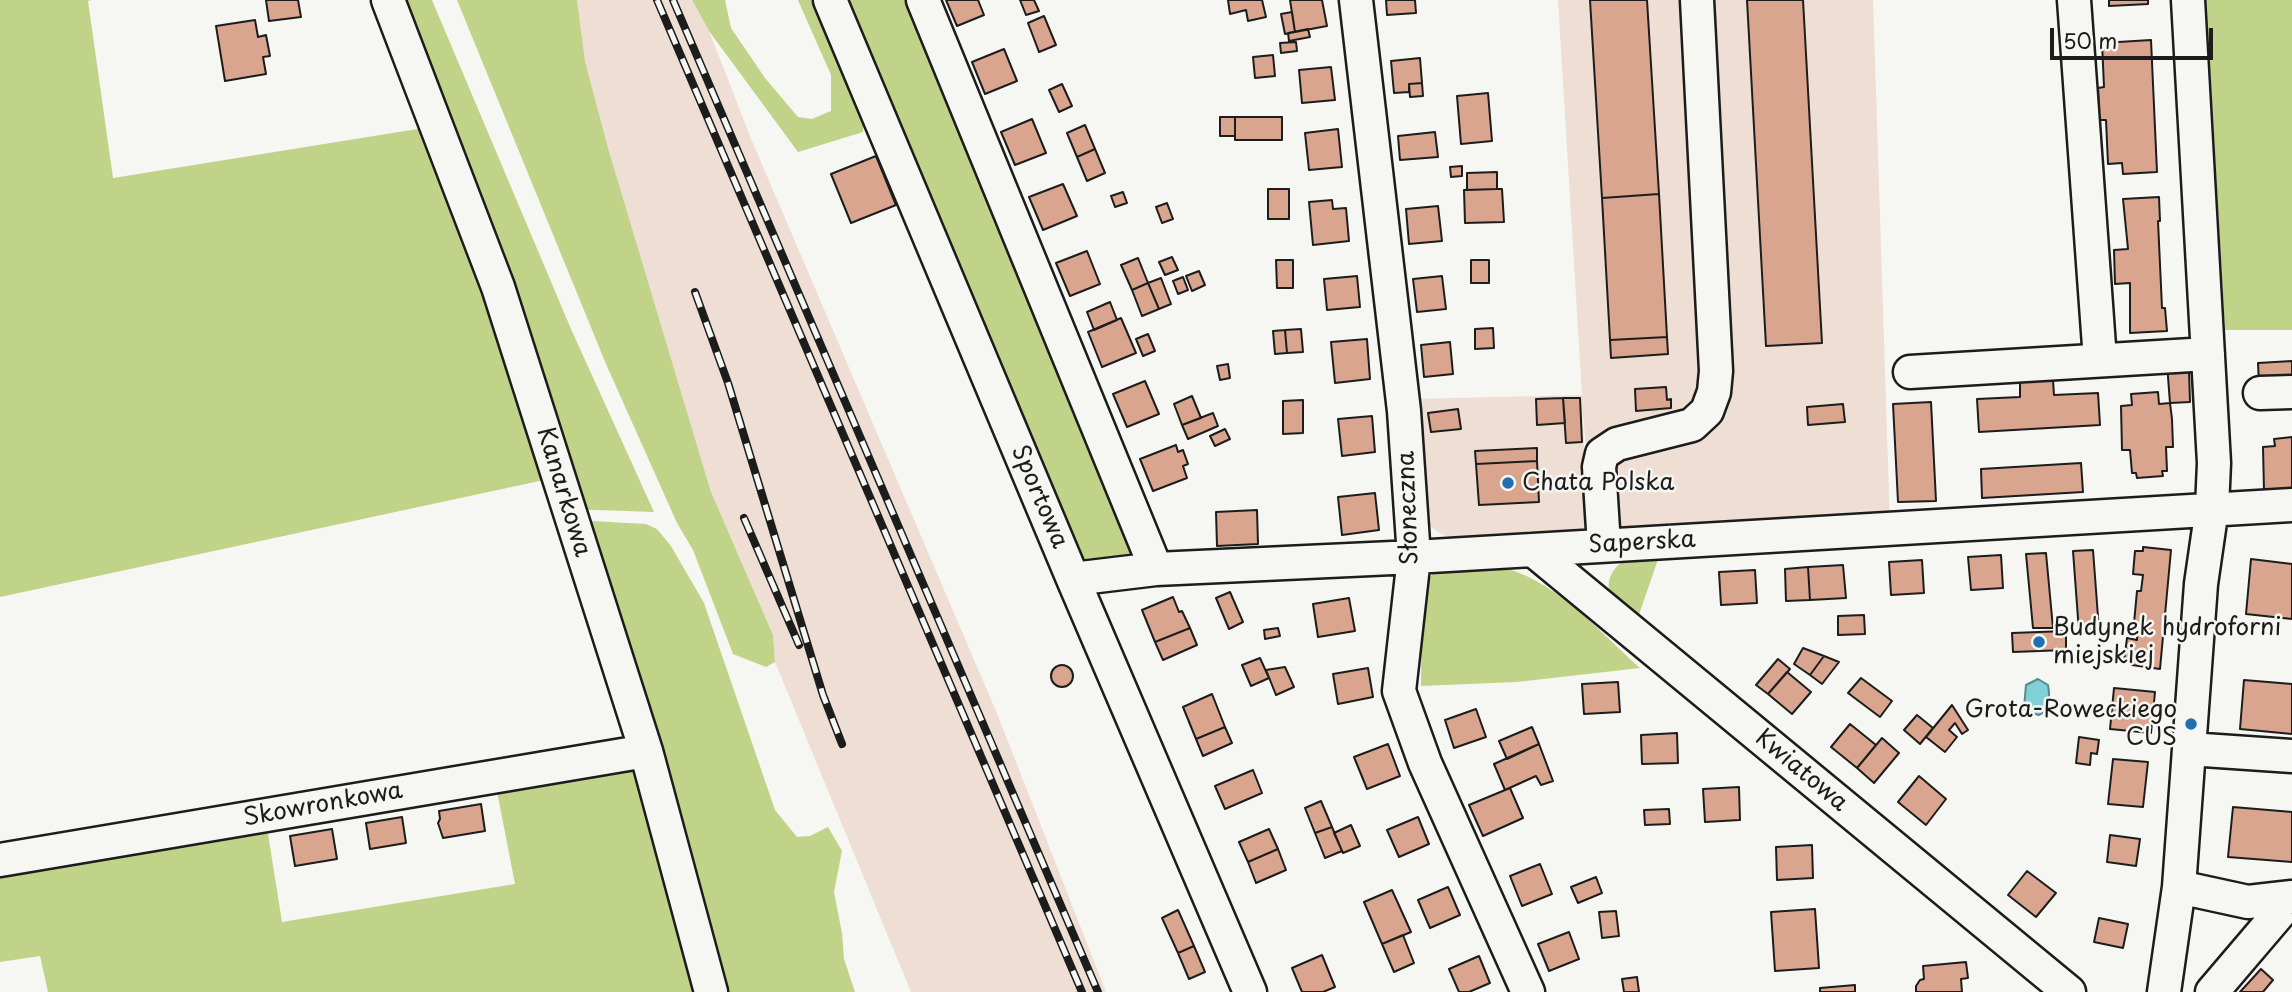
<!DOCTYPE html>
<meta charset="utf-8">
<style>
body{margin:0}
#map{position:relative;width:2292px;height:992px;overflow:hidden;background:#f6f6f2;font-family:"Playpen Sans",sans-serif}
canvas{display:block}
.scale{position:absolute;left:2050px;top:28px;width:163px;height:32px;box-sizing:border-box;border:4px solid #1c1c1c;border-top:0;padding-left:9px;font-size:21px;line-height:24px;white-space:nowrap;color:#1c1c1c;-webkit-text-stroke:5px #f6f6f2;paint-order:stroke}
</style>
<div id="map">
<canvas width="2292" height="992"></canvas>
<div class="scale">50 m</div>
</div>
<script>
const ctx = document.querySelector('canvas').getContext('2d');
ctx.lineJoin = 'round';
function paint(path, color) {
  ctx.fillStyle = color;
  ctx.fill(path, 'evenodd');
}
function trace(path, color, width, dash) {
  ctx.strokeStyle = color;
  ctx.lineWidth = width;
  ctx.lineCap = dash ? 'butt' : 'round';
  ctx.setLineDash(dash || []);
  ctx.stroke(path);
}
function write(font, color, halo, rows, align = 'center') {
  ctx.font = font + ' "Playpen Sans",sans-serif';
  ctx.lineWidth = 5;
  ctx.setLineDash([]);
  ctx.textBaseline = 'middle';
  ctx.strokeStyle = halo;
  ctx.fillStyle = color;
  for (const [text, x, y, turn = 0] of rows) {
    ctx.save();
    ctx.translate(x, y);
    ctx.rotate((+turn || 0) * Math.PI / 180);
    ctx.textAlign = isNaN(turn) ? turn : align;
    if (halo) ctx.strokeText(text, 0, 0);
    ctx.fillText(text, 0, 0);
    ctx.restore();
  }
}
paint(new Path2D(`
 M577,0H692L709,31L752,141L998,716L1106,992H911L775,662L773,635L711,492L608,148L585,61Z
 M1558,0H1873L1890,528L1595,546L1583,414L1586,531L1459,539L1443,535L1424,522L1412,399L1582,395Z`), '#eeded4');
paint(new Path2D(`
 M0,0H91L88,1L113,178L436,126L388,0H432L571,329L654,512L568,509L558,477L0,597Z
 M457,0H577L585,61L608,148L711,492L773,635L775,662L766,667L733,654L693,550L677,523L606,364Z
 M692,0H725L731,28L765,78L798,117L812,119L831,111V75L798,0H813L838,63L864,99L863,132L798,152L709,31Z
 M846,0H916L1133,553L1079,562Z
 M2206,0H2292V330H2225Z
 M591,521L646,524L657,529L671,546L704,603L775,810L797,837L810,836L828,827L842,851L834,892L842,933L844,959L855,992H48L40,956L0,962V860L265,815L282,922L515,884L494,776L646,750L576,534Z
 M1664,542L1633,632C1626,621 1617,610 1612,599C1597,564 1640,552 1664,542Z
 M1493,565C1554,577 1595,628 1640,668L1517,682L1421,686L1422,588C1436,560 1465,565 1493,565Z`), '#c0d388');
const water = new Path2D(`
 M2038,679L2048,685C2050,696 2051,710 2039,715L2028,712L2024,708L2026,685Z`);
paint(water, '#7fd1d8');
trace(water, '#57898d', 2);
const building = new Path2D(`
 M266,0H298L301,17L269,21Z
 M946,0H978L984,15L957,26Z
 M1020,0H1034L1039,11L1026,15Z
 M1228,0H1262L1266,17L1248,21L1246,10L1230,14Z
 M1290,0H1322L1327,26L1295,32Z
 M1386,0H1415L1416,13L1387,15Z
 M1590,0H1647L1659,194L1602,198Z
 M1747,0H1803L1822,343L1766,346Z
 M2109,0H2148V4L2109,6Z
 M1292,12L1295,32L1285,34L1281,14Z
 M1044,16L1056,45L1039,52L1028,23Z
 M255,20L258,37L266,35L270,56L263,57L266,74L225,81L216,26Z
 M1308,29L1310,37L1289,41L1288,33Z
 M2151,40L2157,172L2123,174L2122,163L2108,164L2106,120H2099L2098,88L2104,87L2102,43Z
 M1296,42L1297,51L1281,53L1280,43Z
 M1004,49L1017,81L985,94L972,62Z
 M1273,55L1275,76L1255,78L1253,57Z
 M1420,58L1422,83L1409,84V92L1394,93L1391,61Z
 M1331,67L1335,100L1302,103L1299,70Z
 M1422,83L1423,96L1410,97L1409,84Z
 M1062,84L1072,106L1059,112L1049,90Z
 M1488,93L1492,141L1461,144L1457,96Z
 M1220,117H1235V136H1220Z
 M1235,117H1282V140H1235Z
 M1032,119L1046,153L1015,165L1001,132Z
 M1085,125L1095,149L1077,157L1067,133Z
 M1338,129L1342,167L1309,170L1305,133Z
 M1435,132L1438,157L1400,160L1398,136Z
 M1095,149L1105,173L1087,181L1077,157Z
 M876,156L896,205L851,223L831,174Z
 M1462,166V176L1451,177L1450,167Z
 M1497,172V189L1467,190V173Z
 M1063,184L1077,216L1043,230L1029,197Z
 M1268,189H1289V219H1268Z
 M1497,189H1502L1504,222L1465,223L1464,190Z
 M1123,192L1127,203L1115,207L1111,196Z
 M1659,194L1667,337L1610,340L1602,198Z
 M2159,197L2160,221H2158L2162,308H2165L2167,331L2130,333V283L2115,284L2114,250L2128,249L2123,199Z
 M1332,200L1333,209L1346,208L1349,241L1313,245L1309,202Z
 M1167,203L1173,219L1162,223L1156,207Z
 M1438,206L1442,241L1409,244L1406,209Z
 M1087,251L1100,284L1070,296L1056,263Z
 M1172,257L1178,270L1165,275L1159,262Z
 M1138,258L1148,283L1132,290L1121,265Z
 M1276,260H1293V288H1277Z
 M1471,260H1489V283H1471Z
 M1199,271L1205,285L1192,291L1186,276Z
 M1357,276L1360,307L1327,310L1324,279Z
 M1442,276L1446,309L1417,312L1413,279Z
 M1183,277L1188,290L1178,294L1173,281Z
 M1161,278L1171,304L1159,309L1148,283Z
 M1148,283L1159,309L1142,316L1132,290Z
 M1110,302L1117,320L1094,330L1087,312Z
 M1121,318L1136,353L1102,367L1088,332Z
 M1493,328L1494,348L1475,349V329Z
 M1301,329L1303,352L1287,353L1285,330Z
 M1285,330L1287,353L1275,354L1273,331Z
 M1148,334L1155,351L1143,356L1136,339Z
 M1667,337L1668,354L1611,358L1610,340Z
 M1367,339L1370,379L1335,383L1331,342Z
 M1450,342L1453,374L1424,377L1421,345Z
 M2292,361V381L2259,383L2258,363Z
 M1228,364L1230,378L1220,380L1217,366Z
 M2167,364L2185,366L2189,371L2190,402L2170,403Z
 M2053,380L2054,395L2098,393L2100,425L1979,432L1977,399L2020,397V382Z
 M1145,381L1159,414L1127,427L1113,394Z
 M1666,387L1667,400L1671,399V408L1636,411L1635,389Z
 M2158,392L2159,404L2170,403L2172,419L2173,447H2166L2167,471H2162L2163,476L2137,478L2136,473H2132L2130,450H2122L2121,406L2132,405L2131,394Z
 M1192,396L1201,418L1182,425L1174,404Z
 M1563,398L1565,423L1537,425L1536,399Z
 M1563,398H1580L1582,442L1566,443Z
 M1303,400V433L1283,434V401Z
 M1931,402L1936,501L1898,502L1893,404Z
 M1843,404L1845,422L1808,425L1807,407Z
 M1458,409L1461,429L1431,432L1428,413Z
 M1213,413L1218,426L1188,439L1182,425Z
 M1372,416L1375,452L1342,456L1338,419Z
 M1225,429L1230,439L1215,446L1210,436Z
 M2292,437V491L2280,492V489L2264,491L2263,447L2275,446L2274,439Z
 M1176,445L1178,452L1183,450L1188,464L1183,466L1187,478L1153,491L1140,459Z
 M1537,448V461L1476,464L1475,451Z
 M1537,461L1539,502L1479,505L1476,464Z
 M2081,463L2083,492L1982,498L1981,469Z
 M1375,493L1379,530L1342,535L1338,497Z
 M1257,510L1258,544L1217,546L1216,512Z
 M2143,547L2171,550L2160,669L2132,665V662L2124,661L2127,638L2137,640L2138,623H2134L2137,591H2141L2143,575L2133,574L2135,551H2143Z
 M2093,550L2099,630L2079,632L2073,551Z
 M2046,553L2053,628H2033L2026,554Z
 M2001,555L2003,588L1971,590L1968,557Z
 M2251,559L2292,564V619L2246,614Z
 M1922,560L1924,593L1891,595L1889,562Z
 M1843,565L1846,598L1810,600L1808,567Z
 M1808,567L1810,600L1786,601L1785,569Z
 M1755,570L1757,603L1721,605L1719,572Z
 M1230,592L1243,622L1229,629L1216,598Z
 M1173,597L1179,612L1182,611L1190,628L1155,642L1142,610Z
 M1349,598L1355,631L1318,637L1313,604Z
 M1864,615L1865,634L1838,635V616Z
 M1190,628L1197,645L1163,660L1155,642Z
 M1278,628L1280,636L1265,639L1264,630Z
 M2066,631V650L2013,652L2012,633Z
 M1803,648L1824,656L1810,675L1794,664Z
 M1824,656L1839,662L1822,684L1810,675Z
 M1260,658L1269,678L1251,686L1242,665Z
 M1778,659L1790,669L1768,694L1756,685Z
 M1051 676a11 11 0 1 1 22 0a11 11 0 1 1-22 0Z
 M1285,667L1294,687L1276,695L1266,670Z
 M1368,668L1373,697L1338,704L1333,674Z
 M1787,672L1811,692L1792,714L1768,694Z
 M1861,678L1892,701L1880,717L1848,693Z
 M2244,680L2292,684V734L2240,729Z
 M1618,682L1620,712L1584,714L1582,684Z
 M2114,688L2155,692L2151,733L2110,729Z
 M1212,694L1225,727L1196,739L1183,707Z
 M1952,705L1968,730L1962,734L1955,723L1949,730L1957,737L1945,752L1926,737Z
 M1476,709L1486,737L1454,748L1445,720Z
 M1917,715L1933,728L1920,744L1904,730Z
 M1850,724L1876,745L1857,768L1831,747Z
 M1225,727L1232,743L1203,756L1196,739Z
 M1532,727L1539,744L1507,759L1499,741Z
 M1677,733L1678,763L1642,764L1641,735Z
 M2079,737L2099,740L2097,754L2091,753L2090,765L2076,763Z
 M1882,738L1899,753L1874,783L1857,768Z
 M1388,744L1400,776L1367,789L1354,757Z
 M1539,744L1553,781L1541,785L1536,776L1505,790L1494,764Z
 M2113,759L2148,762L2143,807L2108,804Z
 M1253,770L1262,793L1225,809L1215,786Z
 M1919,776L1946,799L1926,825L1898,802Z
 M1739,787L1740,820L1705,822L1703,789Z
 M1510,788L1523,818L1483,836L1469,805Z
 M1321,801L1332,827L1315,833L1305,808Z
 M481,804L485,831L443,838L438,823L440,819L439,811Z
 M2233,807L2292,812V862L2228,857Z
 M1669,809L1670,824L1645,825L1644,810Z
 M402,817L406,843L370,849L366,823Z
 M1418,817L1429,844L1399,857L1387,830Z
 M1351,825L1360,846L1343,853L1334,833Z
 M1332,827L1342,851L1325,858L1315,833Z
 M332,829L337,859L295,866L290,836Z
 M1269,829L1278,849L1248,862L1239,842Z
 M2110,835L2140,839L2136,866L2107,862Z
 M1812,845L1813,878L1777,880L1776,847Z
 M1278,849L1286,870L1256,883L1248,862Z
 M1540,864L1552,894L1522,906L1510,876Z
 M2027,871L2056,893L2036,917L2008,895Z
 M1596,877L1602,893L1578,903L1571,887Z
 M1448,887L1460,915L1430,928L1418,900Z
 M1392,890L1411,932L1382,944L1364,902Z
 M1815,909L1819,968L1775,971L1771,912Z
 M1178,910L1194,946L1178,953L1162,918Z
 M1616,911L1619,936L1602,938L1599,912Z
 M2099,918L2128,924L2123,948L2094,942Z
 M1569,932L1579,959L1549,971L1538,944Z
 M1403,935L1414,963L1394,972L1382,944Z
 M1194,946L1205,972L1189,979L1178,953Z
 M1322,955L1335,987L1323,992H1302L1292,968Z
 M1479,956L1490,983L1469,992H1459L1449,969Z
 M1966,962L1968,978L1961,979L1962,992H1916V986L1920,980L1924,979L1923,966Z
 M2261,969L2273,980L2263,992H2240Z
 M1637,977L1639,992H1624L1622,979Z
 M1855,985V992H1820V988Z`);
paint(building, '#daa58f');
trace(building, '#1c1c1c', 2);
const minor = new Path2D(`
 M388,0L498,287L646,751L711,992
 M830,0L1073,579L1250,992
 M923,0L1156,569
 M1356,0L1404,411L1414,557L1399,691L1425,763L1528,992
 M2074,0L2100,360
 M1910,372L2208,354
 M2260,393L2292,392
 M1604,545L1599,467L1602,454L1617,444L1692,425L1707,411L1714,392L1716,371L1697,0
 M1533,550L2069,992
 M1073,579L1156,569L1414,557L2292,505
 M2189,749L2292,756
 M0,860L646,751
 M2179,887L2248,902L2292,897
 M2164,992L2179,887L2201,584L2212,508L2214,463L2188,0
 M2212,992L2292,898`);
trace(minor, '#1c1c1c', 37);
trace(minor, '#f6f6f2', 32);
const rail = new Path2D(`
 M657,0L1082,992
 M673,0L1098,992
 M695,292L728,383L823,695L842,744
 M744,518L799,645`);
trace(rail, '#1c1c1c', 8);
trace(rail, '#f6f6f2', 5, [16]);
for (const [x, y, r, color] of [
 [1508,483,7,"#1f6fb2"],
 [2039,642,7,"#1f6fb2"],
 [2191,724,7,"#1f6fb2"]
]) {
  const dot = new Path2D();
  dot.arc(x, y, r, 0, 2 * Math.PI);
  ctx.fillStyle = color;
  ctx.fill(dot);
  trace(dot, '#f6f6f2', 2.5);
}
write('24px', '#1c1c1c', '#f6f6f2', [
 ["Chata Polska",1522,483],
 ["Budynek hydroforni",2053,628],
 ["miejskiej",2053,656],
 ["Grota-Roweckiego",2177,710,"right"],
 ["CUS",2177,738,"right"]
], 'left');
write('24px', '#1c1c1c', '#f6f6f2', [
 ["Kanarkowa",563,492,73],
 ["Sportowa",1039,497,67],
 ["Słoneczna",1409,508,-92],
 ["Saperska",1642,543,-3],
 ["Kwiatowa",1801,771,40],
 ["Skowronkowa",323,805,-10]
]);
</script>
